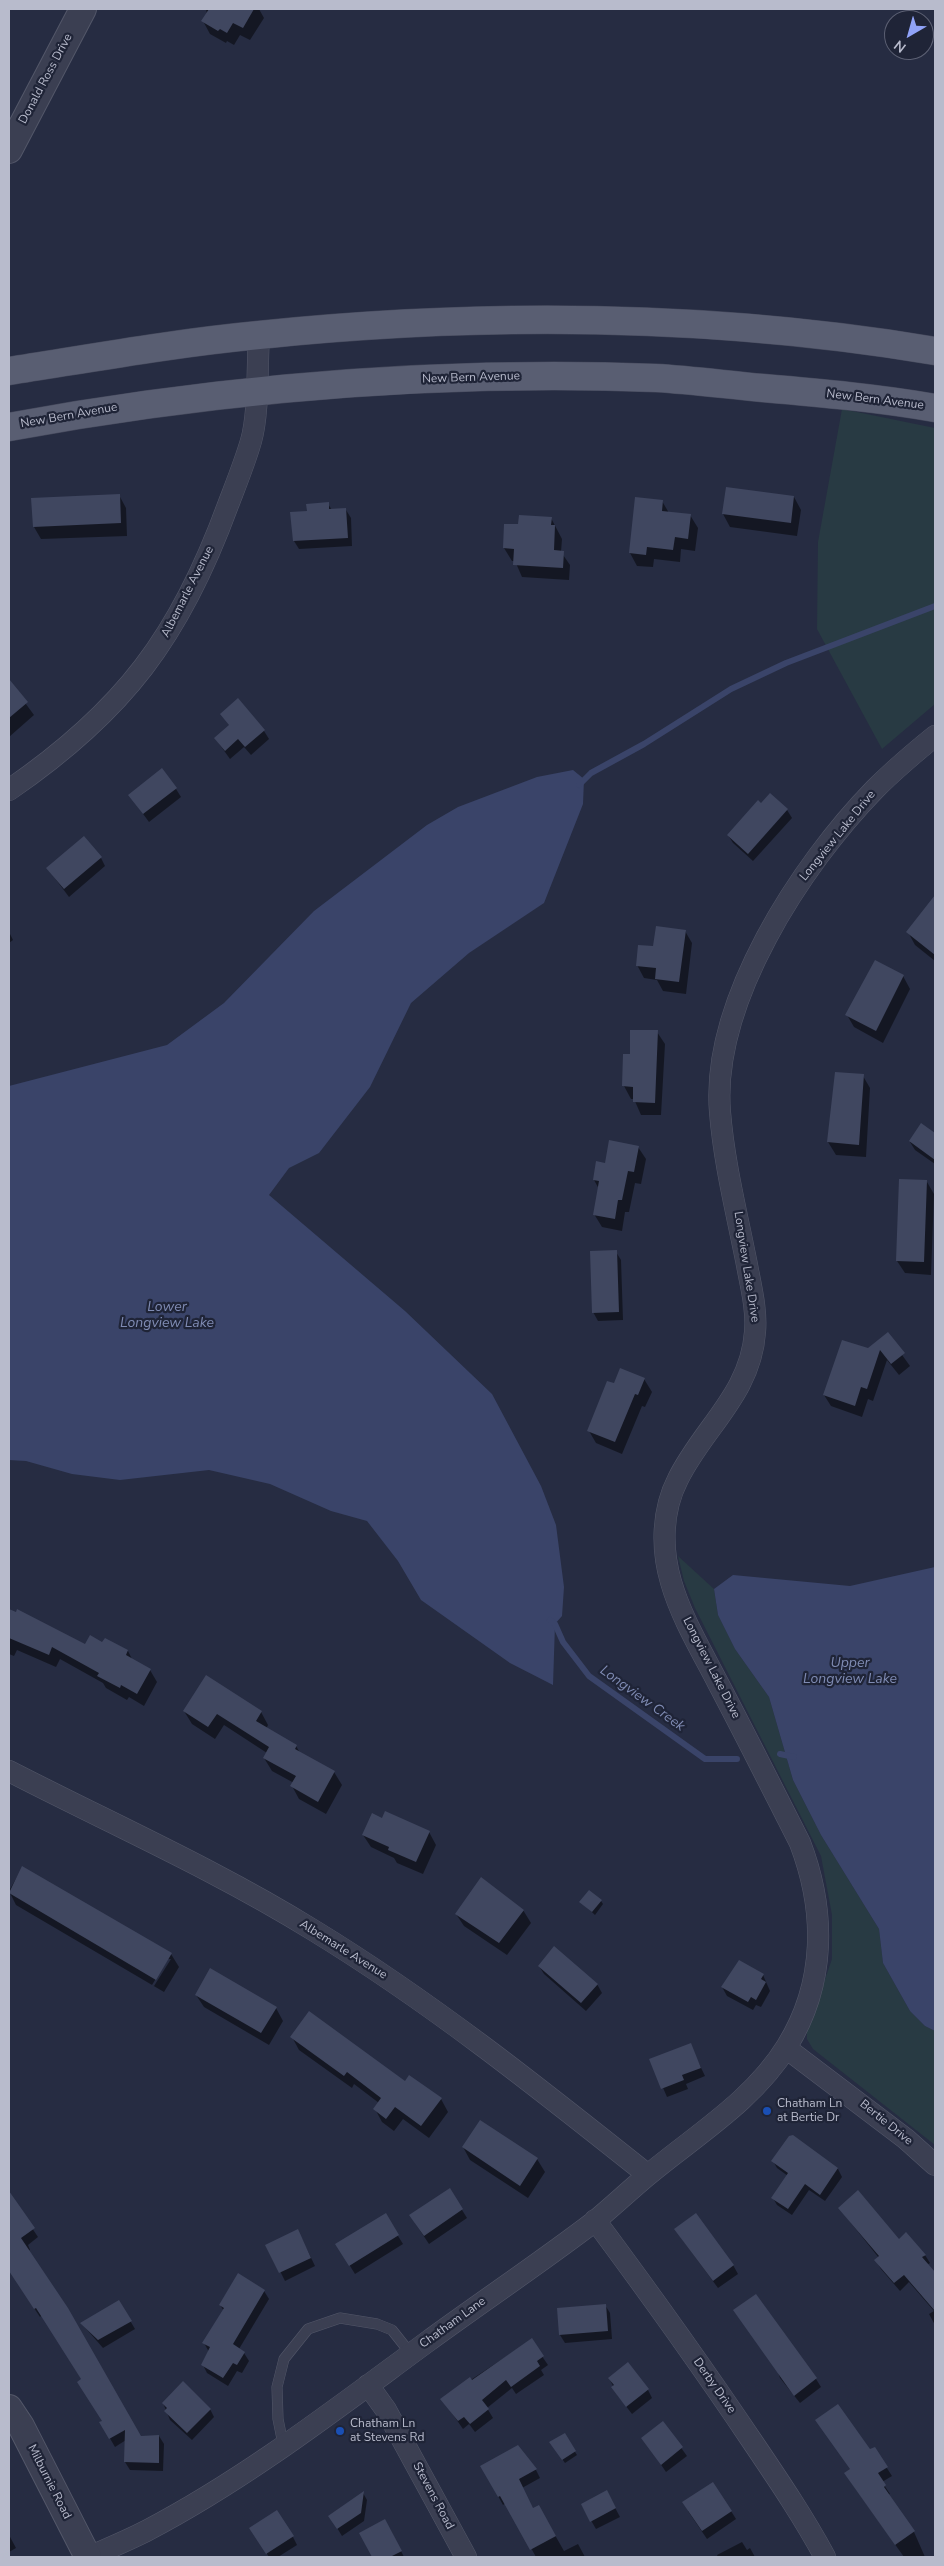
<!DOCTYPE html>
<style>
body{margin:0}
#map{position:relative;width:944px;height:2566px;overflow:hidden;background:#262c42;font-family:"Nunito Sans",sans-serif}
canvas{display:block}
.frame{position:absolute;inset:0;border:10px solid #b8bbcc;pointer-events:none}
.north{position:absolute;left:884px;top:10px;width:50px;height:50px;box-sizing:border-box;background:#1f2437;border:1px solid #5c6073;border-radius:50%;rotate:218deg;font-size:14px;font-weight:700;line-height:20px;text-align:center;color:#b8bbcc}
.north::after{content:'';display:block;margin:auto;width:18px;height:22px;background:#90a3f9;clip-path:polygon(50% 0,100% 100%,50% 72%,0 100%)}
</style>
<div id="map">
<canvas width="944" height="2566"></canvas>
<div class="frame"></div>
<div class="north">N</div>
</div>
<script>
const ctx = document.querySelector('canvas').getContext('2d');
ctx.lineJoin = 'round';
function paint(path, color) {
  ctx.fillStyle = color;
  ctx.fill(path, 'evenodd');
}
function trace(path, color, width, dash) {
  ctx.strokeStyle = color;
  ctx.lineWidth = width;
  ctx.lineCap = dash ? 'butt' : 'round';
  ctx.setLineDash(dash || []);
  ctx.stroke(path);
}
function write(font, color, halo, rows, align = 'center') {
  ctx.font = font + ' "Nunito Sans",sans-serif';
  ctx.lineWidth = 4.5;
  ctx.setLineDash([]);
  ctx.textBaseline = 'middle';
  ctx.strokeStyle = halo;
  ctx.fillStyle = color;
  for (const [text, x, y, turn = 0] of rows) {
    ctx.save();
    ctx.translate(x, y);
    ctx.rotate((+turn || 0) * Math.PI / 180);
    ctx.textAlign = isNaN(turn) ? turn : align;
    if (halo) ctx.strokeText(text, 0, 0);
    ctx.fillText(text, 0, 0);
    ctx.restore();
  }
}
paint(new Path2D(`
 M842,409L935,428V704L882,749L817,629L818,542Z
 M678,1556L714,1589L718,1615L735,1649L769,1697L793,1780L821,1835L879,1929L883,1963L910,2011L925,2026L935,2031V2145L813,2049L807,2039V2031L832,1959V1915L821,1856L695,1608L684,1581Z`), '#283a43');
paint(new Path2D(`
 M573,770L584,779L583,804L544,903L469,953L411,1003L370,1087L319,1153L289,1168L269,1195L405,1311L492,1394L541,1486L556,1525L564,1587L562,1616L555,1624L553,1685L510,1663L421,1600L398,1561L367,1521L331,1511L270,1484L209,1470L120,1480L72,1474L26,1461L9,1460V1086L167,1045L224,1003L314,911L427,825L458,807L537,777Z
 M935,1567V2031L925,2026L910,2011L883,1963L879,1929L821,1835L793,1780L769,1697L735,1649L718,1615L714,1589L733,1575L850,1586Z`), '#3a4469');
paint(new Path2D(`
 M206,9H259L264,18L250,40L240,35L234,45L227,41L226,43L210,34L203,21L207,14Z
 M119,495L126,508L127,536L41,539L34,527Z
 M794,497L801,510L797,536L730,527L723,514Z
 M662,501L669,513L690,515L698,528L695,551L681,549L680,562L654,559L653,567L637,566L630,553Z
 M328,504L332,510H346L351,518L352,546L299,549L294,541L308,513Z
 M551,518L562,539L561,552L570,565L569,580L522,577L515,561H512L504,548Z
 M9,681L34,715L9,737Z
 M222,714L264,731L269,739L251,755L244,747L230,759L215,738L230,726Z
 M176,789L181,797L149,822L135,803Z
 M770,795L787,810L792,818L753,861L733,843L728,835Z
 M101,858L105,866L69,897L48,869Z
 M935,897V961L915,945L908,932Z
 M685,931L692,943L686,994L663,991L657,980L644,978L637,965L654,948Z
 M9,932L13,940L9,943Z
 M903,976L910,989L883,1043L854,1027L847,1015Z
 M657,1032L665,1044L661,1115H641L634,1099H631L624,1086L631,1055Z
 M863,1076L870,1088L866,1157L836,1155L828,1142Z
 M922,1125L935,1134V1164L915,1150L910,1142Z
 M638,1147L646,1159L641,1184L635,1183L629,1212H625L622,1231L602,1227L594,1214L599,1189L594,1180L606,1164Z
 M927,1182L934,1194L931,1275L905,1273L897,1261Z
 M616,1252L621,1260L623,1320L598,1321L593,1312Z
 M887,1334L910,1366L899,1375L887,1360L873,1401L868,1399L862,1417L831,1406L824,1395L868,1350Z
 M644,1379L652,1392L645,1407L642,1406L622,1454L596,1443L589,1431L615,1385Z
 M9,1610L86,1645L103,1644L128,1651L133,1661L150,1670L157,1682L144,1706L129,1697L127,1700L106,1688L103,1683L60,1659L56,1667L17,1650L14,1656L9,1654Z
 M184,1711L261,1712L268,1725L266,1729L296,1746L300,1753L334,1772L342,1785L326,1814L299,1799L292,1786L294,1783L272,1771L264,1758L267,1753L224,1725L215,1739L192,1724Z
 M382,1819L429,1832L436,1845L423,1874L397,1863L394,1858L371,1847L363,1835Z
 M22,1868L171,1954L179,1967L164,1992L16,1905L9,1891ZM168,1959H171L154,1986L152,1985Z
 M601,1901L603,1904L595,1915L581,1902Z
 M523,1910L531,1923L507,1955L464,1926L456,1914Z
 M539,1966L597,1984L602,1993L586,2011L544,1974Z
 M763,1975L770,1991L761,2007L756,2005L753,2010L727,1996L722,1987Z
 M196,1995L276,2008L283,2021L269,2045L204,2007Z
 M292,2037L405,2083L441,2099L448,2112L429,2138L403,2119L394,2131L382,2122L375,2109L379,2103L354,2084L352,2088L299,2050Z
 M690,2045L705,2076L686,2084L688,2089L667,2097L651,2060Z
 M480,2121L537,2159L545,2172L528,2198L470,2160L463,2147Z
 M793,2136L838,2169L842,2177L825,2201L809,2190L792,2215L777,2205L773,2198L788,2176L777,2168L773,2161Z
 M449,2189L467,2218L429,2244L415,2223Z
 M12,2198L38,2237L28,2245L30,2250L28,2251L140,2437L159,2436L164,2444L163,2471L130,2470L125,2462L126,2440L115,2447L101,2423L103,2422L82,2380L42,2315L40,2317L16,2281L18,2269L9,2256V2201Z
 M839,2208L925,2255L930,2263L927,2265L935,2276V2325L929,2314L934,2311L909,2282L900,2291L881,2269L876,2261L879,2258Z
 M385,2215L403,2244L355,2274L342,2253Z
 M681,2238L733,2265L738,2274L718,2288Z
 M302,2239L315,2266L285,2281L267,2245Z
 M264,2291L269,2299L239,2349L244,2353L249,2361L242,2373L237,2371L228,2386L207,2373L203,2365L209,2352L204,2343L224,2311L220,2305Z
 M119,2302L135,2329L103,2348L82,2324Z
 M605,2305L610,2313L612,2339L565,2343L560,2335L558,2309Z
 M531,2340L548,2365L541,2370L544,2375L516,2394L512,2388L487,2408L493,2418L475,2432L469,2424L463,2429L442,2399Z
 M777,2369L816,2379L821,2387L800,2403L780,2378Z
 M609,2378L648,2390L652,2398L632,2414L618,2396Z
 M163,2403L210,2409L214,2417L192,2440L170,2420Z
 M663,2423L687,2456L666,2472L643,2438Z
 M564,2435L577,2455L565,2463L553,2446Z
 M874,2448L892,2476L882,2482L890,2494L888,2495L914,2532L925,2557H904L850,2481Z
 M482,2467L536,2470L540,2478L522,2488L533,2510L539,2507L564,2551L578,2544L585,2557H536L506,2503L503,2505Z
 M363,2493L367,2500L364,2521L342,2536L334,2523Z
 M611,2500L620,2517L596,2529L582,2505Z
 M688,2511H731L736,2519L707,2539Z
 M390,2529L404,2557H373L361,2534Z
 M9,2535L16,2548L9,2552Z
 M256,2537H293L297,2545L278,2557H269Z
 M742,2542L747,2550L750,2548L755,2557H718L717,2555Z`), '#0007');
trace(new Path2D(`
 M579,785L591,773L644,744L731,689L786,663L935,606
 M550,1620L555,1624L563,1642L589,1676L705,1759H737
 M780,1754L794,1757`), '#3a4469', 6);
paint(new Path2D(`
 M209,9H254L243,28L233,23L227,33L220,29L218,31L201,21Z
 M726,487L794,496L791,523L722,514Z
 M120,494L121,523L33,527L31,498Z
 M635,497L663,500L662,511L691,514L688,539L675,537L673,550L647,547L646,555L629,553Z
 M329,502V509L346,508L348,538L293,541L290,512L307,511L306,504Z
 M519,515L552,517L551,525H555L554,550L564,551L563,568L513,565L514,549L503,548L504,524H518Z
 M9,679L28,702L9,718Z
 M238,698L265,730L245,747L238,739L225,751L214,738L229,725L220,714Z
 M162,768L177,788L143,814L128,795Z
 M770,793L788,809L748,854L727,835L758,800L761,803Z
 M84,836L102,857L64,889L46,868Z
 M935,895V955L906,932Z
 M656,926L686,930L679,982L655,979L656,968L636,966L638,945L653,946Z
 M875,960L904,975L876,1031L845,1015Z
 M630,1030H658L655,1103L633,1102V1087L622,1086L623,1054H630Z
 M835,1072L864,1074L859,1145L827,1142Z
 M921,1123L935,1133V1160L909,1141Z
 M609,1140L639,1146L634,1172L628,1171L622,1200H618L615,1219L593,1215L599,1181L593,1180L596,1161L605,1163Z
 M899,1179L927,1180L924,1262L896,1261Z
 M617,1250L619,1312L592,1313L590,1251Z
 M888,1332L905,1353L891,1364L880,1350L867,1389L861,1387L855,1406L823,1395L842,1340L868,1348Z
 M620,1368L645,1378L638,1395L635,1394L615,1442L587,1431L607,1381L614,1383Z
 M9,1609L16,1612L17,1609L85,1644L90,1635L102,1642L105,1638L128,1650L126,1655L151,1669L137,1694L121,1685L120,1688L97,1676L99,1673L52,1647L49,1655L9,1638Z
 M206,1675L262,1711L256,1721L297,1745L295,1749L335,1771L318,1802L290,1786L296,1776L263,1758L269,1747L217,1714L208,1727L183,1711Z
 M385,1811L430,1831L416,1862L388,1850L389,1847L362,1835L372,1813L382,1818Z
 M22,1866L172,1953L156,1980L9,1893Z
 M481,1877L524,1910L499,1943L455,1914Z
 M589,1890L602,1900L592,1912L579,1902Z
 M554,1946L598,1984L581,2003L538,1966Z
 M739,1960L764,1974L761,1979L766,1982L756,2000L751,1997L748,2002L721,1987Z
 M210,1968L277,2007L261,2033L195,1995Z
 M309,2011L405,2081L409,2075L442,2098L421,2126L395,2107L386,2119L373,2109L381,2098L347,2072L344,2076L290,2037Z
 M691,2043L701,2068L682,2075L684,2080L661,2089L649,2059Z
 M480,2120L538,2158L520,2186L462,2147Z
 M793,2135L838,2168L820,2195L805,2184L788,2209L771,2198L788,2173L771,2161L789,2136Z
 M450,2188L463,2209L424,2236L409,2215Z
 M858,2190L899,2239L906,2232L926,2255L922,2257L935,2272V2311L904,2275L894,2283L874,2260L879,2256L838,2208Z
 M9,2191L35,2228L21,2238L68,2308L141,2436L159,2435V2463L124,2462L125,2430L109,2439L99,2422L102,2421L77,2382L81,2379L36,2308L34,2309L9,2271Z
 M386,2213L399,2235L349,2266L335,2244Z
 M696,2213L734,2265L713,2281L674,2229Z
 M298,2229L311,2258L279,2273L265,2245Z
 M238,2273L265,2290L233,2344L245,2352L237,2365L233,2363L223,2378L201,2365L210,2347L202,2343L224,2308L219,2305Z
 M756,2294L817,2378L794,2396L733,2310Z
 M119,2300L132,2321L98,2340L80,2323Z
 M606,2304L608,2331L559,2335L557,2308Z
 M532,2338L544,2356L537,2361L540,2366L511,2387L506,2380L482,2400L489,2409L470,2424L464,2417L458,2421L440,2399L470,2377L472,2380Z
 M628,2362L649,2389L626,2407L611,2387L614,2385L608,2378Z
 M183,2381L211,2409L187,2433L164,2411L167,2408L162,2403Z
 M838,2404L870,2449L875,2447L888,2467L878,2473L886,2485L884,2487L915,2531L895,2545L844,2473L850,2469L815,2420Z
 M663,2421L683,2447L661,2465L641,2438Z
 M565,2433L576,2451L562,2460L549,2442Z
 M518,2445L537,2469L519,2479L533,2508L539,2505L556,2536L530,2550L500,2496L498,2497L480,2466Z
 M713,2482L732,2511L702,2531L682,2502Z
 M607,2490L616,2508L590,2522L581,2504Z
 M364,2491L361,2513L337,2529L328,2516Z
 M277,2510L294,2536L266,2554L249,2528Z
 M385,2519L402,2551L390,2557H372L359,2533Z`), '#404760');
const service = new Path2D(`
 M283,2444L278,2419L277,2387L284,2359L308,2329L340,2318L377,2324L392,2330L411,2354`);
const minor = new Path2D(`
 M9,790C124,711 180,636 228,505C236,484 245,462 251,441C259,413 257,365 259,335
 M9,1771C110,1823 216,1870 313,1930C431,2002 540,2089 648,2175
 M786,2048L906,2139L935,2165
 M595,2220C650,2294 703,2368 754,2444C779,2481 804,2518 825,2557
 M368,2385L386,2410L466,2557
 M89,2557C109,2548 129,2540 148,2530C247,2478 337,2408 427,2342C483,2301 540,2263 595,2221C613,2206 630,2190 648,2175C696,2135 754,2100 787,2046C826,1983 826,1911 800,1843C773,1790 746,1736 718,1683C701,1650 681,1617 671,1582C661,1548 662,1510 678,1479C703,1428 751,1393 755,1332C757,1310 751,1287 747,1265C737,1214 724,1163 720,1112C711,1002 801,865 875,789C894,770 914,753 935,736`);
const tertiary = new Path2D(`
 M9,150L83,9
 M9,2408L21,2426L88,2557`);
const primary = new Path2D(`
 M9,371C92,358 175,343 259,335C483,312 713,314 935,351
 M9,427C222,388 439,370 656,378C692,380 728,385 763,388C821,393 878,398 935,408`);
trace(service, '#535769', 11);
trace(minor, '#535769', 22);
trace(tertiary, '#535769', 28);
trace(primary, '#44485b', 29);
trace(service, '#3b3f52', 10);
trace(minor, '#3b3f52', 21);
trace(tertiary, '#3b3f52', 26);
trace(primary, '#595e72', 28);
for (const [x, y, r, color] of [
 [767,2111,5,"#1a4fb4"],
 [340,2431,5,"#1a4fb4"]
]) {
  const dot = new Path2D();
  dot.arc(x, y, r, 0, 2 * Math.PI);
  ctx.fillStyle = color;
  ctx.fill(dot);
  trace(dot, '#1f2437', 2);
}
write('12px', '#b8bbcc', '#1f2437', [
 ["Donald Ross Drive",46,79,-62],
 ["New Bern Avenue",471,378,-2],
 ["New Bern Avenue",875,400,7],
 ["New Bern Avenue",69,416,-10],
 ["Albemarle Avenue",188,592,-63],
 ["Longview Lake Drive",838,836,-51],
 ["Longview Lake Drive",746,1267,81],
 ["Longview Lake Drive",711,1668,63],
 ["Albemarle Avenue",343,1950,32],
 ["Bertie Drive",886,2123,39],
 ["Chatham Lane",453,2323,-36],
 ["Derby Drive",714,2386,55],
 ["Milburnie Road",49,2482,63],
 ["Stevens Road",433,2496,62]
]);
write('12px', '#b8bbcc', '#1f2437', [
 ["Chatham Ln",777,2104],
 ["at Bertie Dr",777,2118],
 ["Chatham Ln",350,2424],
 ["at Stevens Rd",350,2438]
], 'left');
write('italic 14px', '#7f8bb3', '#1f2437', [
 ["Lower",167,1308],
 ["Longview Lake",167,1324],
 ["Upper",850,1664],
 ["Longview Lake",850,1680],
 ["Longview Creek",642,1699,36]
]);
</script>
